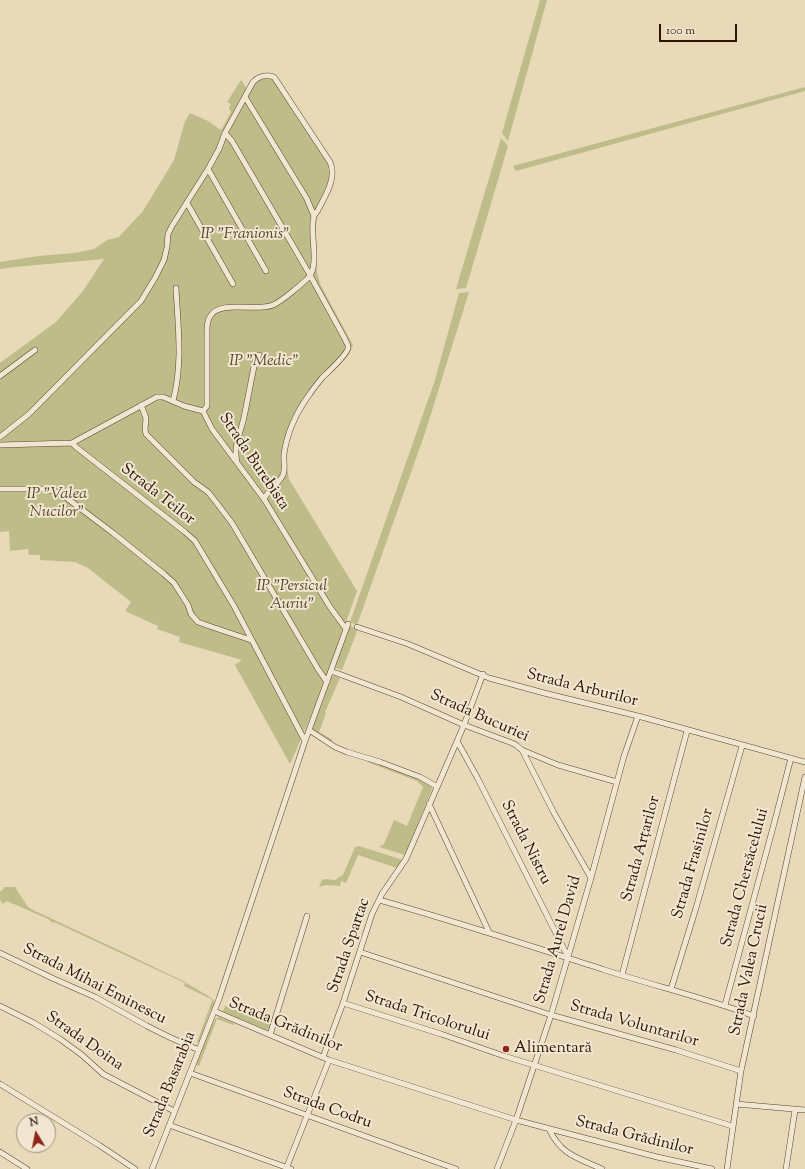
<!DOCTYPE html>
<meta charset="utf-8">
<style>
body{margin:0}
#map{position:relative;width:805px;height:1169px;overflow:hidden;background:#e8d9b8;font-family:"Sorts Mill Goudy",serif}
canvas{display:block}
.north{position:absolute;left:16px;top:1113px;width:40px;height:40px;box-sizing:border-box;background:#f0e6d1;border:1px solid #a2927d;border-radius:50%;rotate:350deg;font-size:11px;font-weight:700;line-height:16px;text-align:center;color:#2e1300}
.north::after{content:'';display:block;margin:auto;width:14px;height:18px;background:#8f2418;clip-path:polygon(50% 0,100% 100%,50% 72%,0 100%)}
.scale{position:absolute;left:659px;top:24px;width:78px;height:18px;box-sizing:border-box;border:2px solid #2e1300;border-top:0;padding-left:5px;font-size:12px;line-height:14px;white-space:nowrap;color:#2e1300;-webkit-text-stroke:3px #f0e6d1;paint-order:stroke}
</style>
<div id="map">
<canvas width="805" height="1169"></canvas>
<div class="north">N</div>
<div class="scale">100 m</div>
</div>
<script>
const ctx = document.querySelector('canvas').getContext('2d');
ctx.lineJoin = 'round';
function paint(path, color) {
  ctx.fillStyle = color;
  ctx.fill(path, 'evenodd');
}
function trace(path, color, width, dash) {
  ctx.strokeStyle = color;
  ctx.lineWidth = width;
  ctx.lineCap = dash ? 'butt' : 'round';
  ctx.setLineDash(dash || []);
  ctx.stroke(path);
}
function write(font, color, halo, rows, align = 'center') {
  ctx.font = font + ' "Sorts Mill Goudy",serif';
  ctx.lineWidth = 4;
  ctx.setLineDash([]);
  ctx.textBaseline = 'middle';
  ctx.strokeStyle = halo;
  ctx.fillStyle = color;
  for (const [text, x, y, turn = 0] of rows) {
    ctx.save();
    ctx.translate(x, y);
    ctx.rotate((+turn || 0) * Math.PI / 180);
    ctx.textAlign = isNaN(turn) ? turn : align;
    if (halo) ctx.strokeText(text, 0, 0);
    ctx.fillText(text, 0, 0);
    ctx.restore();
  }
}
paint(new Path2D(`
 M540,0H547L508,141L502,133Z
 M268,73L275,75L335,169V173L328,193L317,218L315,235L317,272L320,284L353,345L351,350L347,357L323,381L302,408L288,441L285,455L289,479L357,591L327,676L325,677L315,707L290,764L235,665L242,660L179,642L180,637L157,629L158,626L125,611L131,602L88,568L75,562L40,560V555H29L28,549L10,551L9,531L0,532V363L56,322L83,291L104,259L14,267L0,269V262L39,256L75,253L94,249L107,240L119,237L143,211L174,160L185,121L190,113L208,121L221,130L231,112L229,108L231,104L227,102L241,80L247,89C253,78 255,74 268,73Z
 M805,87V91L516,171L513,166Z
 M501,138L508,146L466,288L456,289Z
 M469,292L425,433L357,625L350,622L435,380L459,293Z
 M350,626L358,629L342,670L334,667Z
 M331,675L340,678L325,712L326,713L319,732L333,740L331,741L312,729Z
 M369,760L419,778L431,786L432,789L405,855L379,847L384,844L394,820L407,826L423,787L417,781L367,762Z
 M359,846L403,860L397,868L358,855L346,883L341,881L340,886L325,885L319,887L322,880L325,879L335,880L343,875L355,847Z
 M5,887H15L28,907L33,910L125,953L185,982L210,997L214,1001L215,1004L213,1009H211L199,1042H197L212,1001L211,999L184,986L185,983L54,922L53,923L48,919L7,901L3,904L0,900V892Z
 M225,1006L272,1023L270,1029L267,1030L224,1012L223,1011Z
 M219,1017L234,1023L233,1025L217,1019L199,1066L196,1065L212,1024H213L215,1019Z`), '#bebc89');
const minor = new Path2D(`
 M245,97L307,199L314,216
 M225,133L232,141L310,275L345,339C346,342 349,346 348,348C347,355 328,372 322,378C317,384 313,389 309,395C296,413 287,433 284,454C283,461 286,468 283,475C278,485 268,490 264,499
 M208,169L266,271
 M187,203L233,284
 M0,376L35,350
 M173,401C183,364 178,326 176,288
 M141,405L146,418L145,430L146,434L194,482L208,492L216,502L232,523L318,669L327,682
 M0,437L29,414L141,301L155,278L164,260L167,247L168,234L172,226L208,169L219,149L225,133L253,82C259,76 265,74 274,77L330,162C337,177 326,195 319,208C318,211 315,214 314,216C309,233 320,263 309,277C303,283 281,302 273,305C258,312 222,300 211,315C207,320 207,325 207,330V406L203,411
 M72,443L157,397H163L184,406L203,411L212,429L264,499L330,607L346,629
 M0,445L72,443L76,447L185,532L195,541L234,606L305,741
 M237,462C233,446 241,432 244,417C248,399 251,380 255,362L259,355
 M0,489H43L54,491L64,496L113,533L164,574L174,583L188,605L191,614L198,622L212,627L251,640
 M357,627L408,644L489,678L544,693L638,716L805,762
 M331,671L401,697L464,725L512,743L516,745L522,750L558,765L617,782
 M309,730L335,747L347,752L380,762L420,777L436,786
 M457,741L478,779L565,951L568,957
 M522,750L554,813L591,878
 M429,804L489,932
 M379,900C455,921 530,946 605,970C655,986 705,998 754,1016
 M360,952L551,1015L676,1050L741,1071
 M0,953L52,978L95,997L147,1026L169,1037L199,1050
 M622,975L687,731
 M671,989L696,908L742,746
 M343,1003L441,1034L504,1056L732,1126
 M725,1005L775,820L791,758
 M0,1006L34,1023L60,1039L82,1055L103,1074L174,1111
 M214,1011L329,1060L516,1120L657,1157L712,1169
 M270,1035L307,916
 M323,1057L343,1003L372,914L382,894L406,859L464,725L483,674
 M190,1073L456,1169
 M0,1084L99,1145L135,1169
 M736,1104L805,1110
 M169,1125L291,1169
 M549,1129C561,1155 578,1158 602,1169
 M0,1152L27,1169
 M152,1169L219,999L305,741L348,624
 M286,1169L329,1060
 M497,1169L516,1120L551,1015L591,878L624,756L638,716
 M727,1169L741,1071L805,777
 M786,1169L795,1110`);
trace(minor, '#5c442e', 6);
trace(minor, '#f0e6d1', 5);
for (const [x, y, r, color] of [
 [506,1049,4,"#8f2418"]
]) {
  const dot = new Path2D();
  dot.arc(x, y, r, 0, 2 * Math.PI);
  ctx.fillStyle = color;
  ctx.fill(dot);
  trace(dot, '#f0e6d1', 1.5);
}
write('italic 16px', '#594629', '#f0e6d1', [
 ["IP \"Franionis\"",245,235],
 ["IP \"Medic\"",264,362],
 ["IP \"Valea",57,495],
 ["Nucilor\"",57,513],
 ["IP \"Persicul",292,587],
 ["Auriu\"",292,605]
]);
write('16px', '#2e1300', '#f0e6d1', [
 ["Strada Burebista",253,462,56],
 ["Strada Teilor",157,495,38],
 ["Strada Arburilor",582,689,14],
 ["Strada Bucuriei",479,717,24],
 ["Strada Nistru",525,843,63],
 ["Strada Arțarilor",642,849,-75],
 ["Strada Frasinilor",694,864,-74],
 ["Strada Chersăcelului",746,878,-75],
 ["Strada Aurel David",559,940,-74],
 ["Strada Spartac",350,946,-71],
 ["Strada Valea Crucii",750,970,-78],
 ["Strada Mihai Eminescu",94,985,27],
 ["Strada Tricolorului",427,1017,18],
 ["Strada Voluntarilor",634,1025,16],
 ["Strada Grădinilor",285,1026,22],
 ["Strada Doina",84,1042,35],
 ["Strada Basarabia",171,1085,-68],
 ["Strada Codru",327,1109,20],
 ["Strada Grădinilor",634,1137,14]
]);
write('16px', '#2e1300', '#f0e6d1', [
 ["Alimentară",514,1049]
], 'left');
</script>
